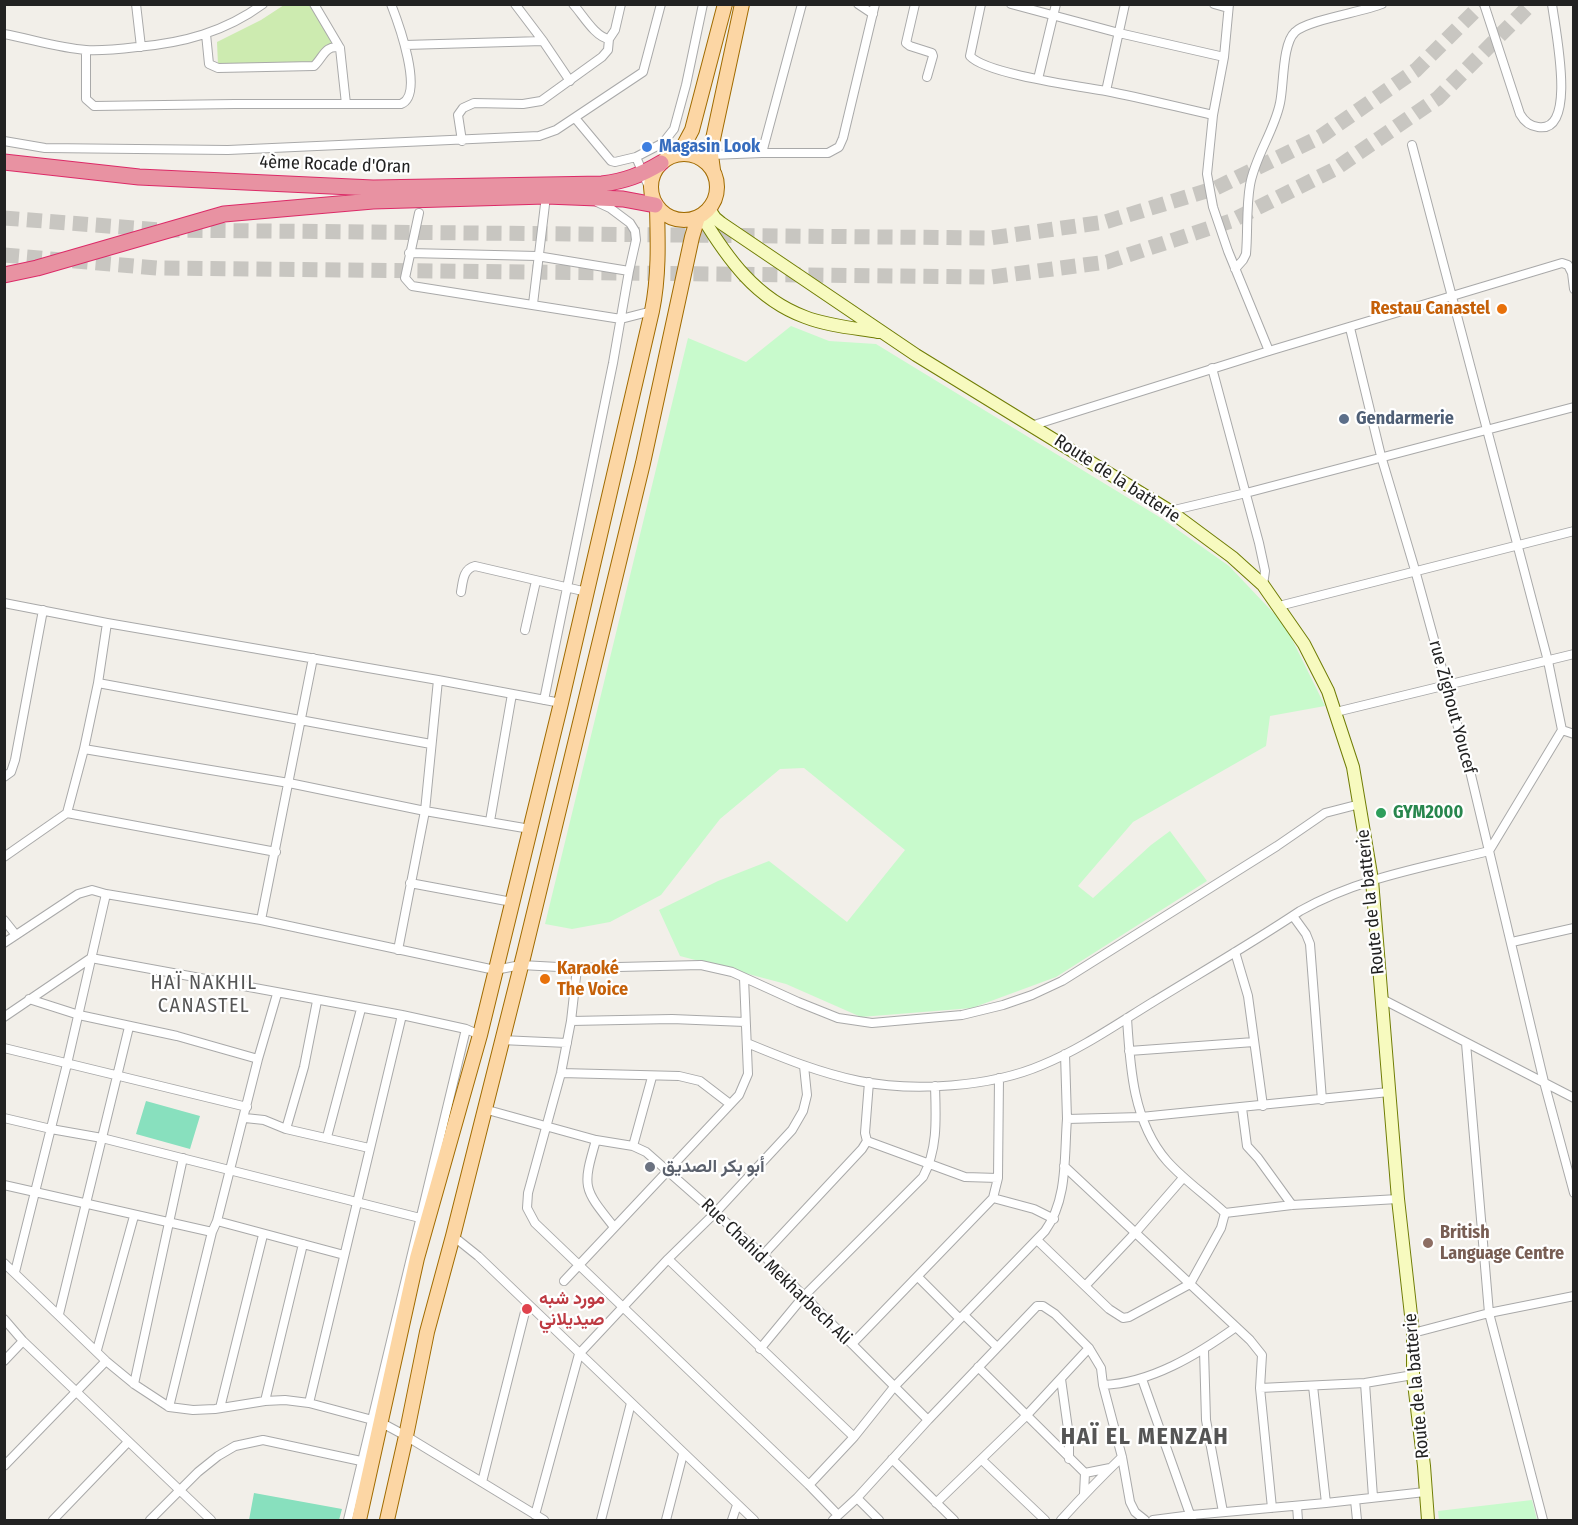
<!DOCTYPE html>
<meta charset="utf-8">
<style>
body{margin:0}
#map{position:relative;width:1578px;height:1525px;overflow:hidden;background:#f2efe9;font-family:"Fira Sans Condensed",sans-serif}
canvas{display:block}
.frame{position:absolute;inset:0;border:6px solid #222;pointer-events:none}
</style>
<div id="map">
<canvas width="1578" height="1525"></canvas>
<div class="frame"></div>
</div>
<script>
const ctx = document.querySelector('canvas').getContext('2d');
ctx.lineJoin = 'round';
function paint(path, color) {
  ctx.fillStyle = color;
  ctx.fill(path, 'evenodd');
}
function trace(path, color, width, dash) {
  ctx.strokeStyle = color;
  ctx.lineWidth = width;
  ctx.lineCap = dash ? 'butt' : 'round';
  ctx.setLineDash(dash || []);
  ctx.stroke(path);
}
function write(font, color, halo, rows, align = 'center') {
  ctx.font = font + ' "Fira Sans Condensed",Vazirmatn,sans-serif';
  ctx.lineWidth = 4.5;
  ctx.setLineDash([]);
  ctx.textBaseline = 'middle';
  ctx.strokeStyle = halo;
  ctx.fillStyle = color;
  for (const [text, x, y, turn = 0] of rows) {
    ctx.save();
    ctx.translate(x, y);
    ctx.rotate((+turn || 0) * Math.PI / 180);
    ctx.textAlign = isNaN(turn) ? turn : align;
    if (halo) ctx.strokeText(text, 0, 0);
    ctx.fillText(text, 0, 0);
    ctx.restore();
  }
}
paint(new Path2D(`
 M284,5H309L330,37L334,48L319,63L218,65L217,42L261,20Z`), '#cdebb0');
paint(new Path2D(`
 M791,326L829,341L876,344L1161,518L1229,566L1285,625L1325,706L1270,716L1266,746L1133,822L1078,886L1093,898L1151,845L1170,831L1207,881L1056,977L972,1008L861,1017L786,984L680,956L659,910L718,881L769,861L847,922L905,850L804,768L780,769L720,819L661,895L610,922L572,929L545,924L688,338L746,362Z
 M1532,1500L1537,1520H1439L1438,1511Z`), '#c8facc');
paint(new Path2D(`
 M146,1101L200,1116L190,1149L136,1134Z
 M254,1493L342,1509L339,1520H249Z`), '#88e0be');
trace(new Path2D(`
 M4,218L161,230L990,238L1105,222L1216,188L1320,137L1416,70L1482,4
 M4,255L157,268L991,277L1107,262L1231,221L1335,169L1438,98L1531,4`), '#c8c6c1', 15, [15, 8]);
const street = new Path2D(`
 M136,4L141,47
 M314,4L340,48L346,104
 M515,4L543,41L570,81
 M573,4C583,15 595,37 609,39L615,30L621,4
 M858,4L873,14
 M915,4L906,43L910,46L932,53L933,56L927,77
 M981,4L970,56C986,74 1078,86 1106,91C1142,98 1177,107 1213,115
 M1011,4L1119,33L1224,57
 M1214,4L1228,8
 M1229,4L1224,57L1213,115L1207,174L1213,207L1228,251L1269,351
 M1484,4L1520,114C1524,121 1529,126 1538,127C1578,134 1555,29 1552,4
 M4,34C31,39 59,48 86,50C103,51 120,49 137,47C183,43 225,32 263,4
 M206,34L209,64L218,68L314,66C323,58 325,44 340,48
 M405,45L543,41
 M86,50V99L94,106L235,104H401C425,95 398,22 391,4
 M1038,79L1056,4
 M1106,91L1125,4
 M575,118L611,161L615,162L636,157
 M4,141L45,148L228,150L539,136L556,130L643,72L661,4
 M462,141L458,115L463,108L474,103L523,104L541,101L602,57L608,50L609,39
 M762,153L802,4
 M711,155L762,153H828L839,147L843,138L875,4
 M651,192L636,157L663,143L674,129L686,85L703,4
 M419,213L405,278L412,286L621,319L652,311
 M409,253L537,256L629,271
 M1235,269L1243,260L1246,254C1248,231 1246,208 1250,185C1255,156 1274,132 1280,103C1284,85 1282,44 1295,32C1307,20 1363,12 1382,4
 M533,304L546,196
 M1350,328L1381,456L1415,570L1470,771L1544,1082L1574,1193
 M1212,368L1259,543L1265,571L1263,585
 M1034,425L1269,351L1562,263L1568,265L1572,273L1574,289
 M1170,511L1246,493L1574,407
 M461,592C463,581 463,569 475,566L587,592
 M4,603L107,623L438,680L561,703
 M1279,606L1574,531
 M525,630L536,581
 M98,683L431,744
 M544,700L613,363L629,271L636,240L635,231L630,223L610,208L597,202
 M1336,712L1574,654
 M1562,730L1574,734
 M84,749L289,783L425,811L530,829
 M4,777L11,772L15,760L43,610
 M67,813L276,852
 M490,821L512,694
 M4,857L67,813L84,749L98,683L107,623
 M410,883L512,902
 M1293,916L1306,934L1310,944L1322,1100
 M4,920L16,935
 M261,920L313,658
 M1512,942L1574,928
 M4,943L78,894L92,890L106,894L261,920L495,970L521,965L577,968L701,965L732,972L798,1002L838,1018L872,1023L962,1015L1003,1005L1032,995L1062,981L1277,846L1325,813L1360,804
 M398,950L425,811L438,680
 M1235,952L1248,996L1263,1106
 M577,968L571,1021L561,1073L528,1193L527,1208L535,1223L809,1485L838,1515
 M29,999L79,1015L177,1036L258,1059
 M1382,999L1574,1098
 M4,1017L91,958L402,1015L466,1029L480,1035
 M571,1021L672,1019L745,1022
 M501,1040L567,1043
 M747,1043C783,1058 820,1073 859,1081C913,1092 991,1087 1042,1065C1081,1049 1117,1024 1153,1002C1202,972 1252,943 1300,911C1358,878 1425,867 1489,851L1562,730L1548,661L1412,145
 M1466,1043L1489,1313L1543,1520
 M4,1048L247,1107
 M1129,1051L1254,1042
 M1065,1054L1067,1119
 M561,1073L679,1076L700,1081L730,1104
 M1242,1108L1247,1146L1258,1158L1292,1205
 M484,1109L596,1140L633,1146L646,1152L763,1255L928,1420
 M4,1118L51,1129L102,1138L424,1219
 M245,1118L264,1120L286,1129L369,1148
 M286,1129L304,1067L317,1001
 M327,1137L361,1009
 M596,1140C582,1188 583,1188 614,1227
 M867,1141L965,1177L998,1178
 M633,1146L652,1077
 M1064,1166L1250,1340L1262,1355L1260,1388L1272,1508
 M4,1185L212,1232
 M993,1198L1034,1209L1054,1219
 M1225,1213L1292,1205L1398,1199
 M217,1221L344,1255
 M453,1236L478,1256L754,1520
 M1037,1240L1109,1309L1123,1318L1129,1317L1190,1284L1221,1228L1225,1213C1206,1195 1185,1181 1167,1161C1133,1122 1130,1067 1127,1018
 M763,1255L862,1149L867,1141L865,1133L869,1082
 M668,1259L854,1437
 M4,1263L106,1361L134,1384L169,1407L193,1410L215,1409L265,1401L285,1400L309,1403L380,1422L406,1436L544,1520
 M15,1272L67,1064L106,894
 M918,1277L960,1319
 M564,1281L739,1095L748,1074L744,978
 M1086,1285L1136,1232L1183,1178
 M59,1314L129,1027
 M964,1315L997,1347
 M4,1319L23,1341L211,1520
 M1413,1333L1489,1313L1574,1296
 M852,1344L993,1198L998,1178L999,1078
 M760,1349L803,1297L923,1177C938,1149 936,1118 935,1086
 M97,1350L134,1216
 M1204,1350L1206,1420L1223,1512
 M4,1361L23,1341
 M978,1367L1085,1473L1110,1468
 M1061,1379L1069,1436V1459
 M1142,1379L1192,1520
 M1365,1383L1373,1497
 M134,1384L183,1158
 M1103,1385C1151,1383 1197,1355 1236,1327
 M1313,1386L1326,1503
 M1260,1388L1365,1383L1413,1375
 M265,1401L303,1244
 M309,1403L402,1015
 M169,1407L212,1232L217,1221L258,1059L277,994
 M220,1408L263,1235
 M892,1459L954,1520
 M982,1460L1045,1520
 M4,1466L106,1361
 M482,1482L527,1304
 M809,1485L854,1437L894,1387L1045,1231C1068,1199 1064,1157 1067,1119L1141,1117L1389,1092
 M1084,1494L1085,1473
 M857,1498L879,1520
 M1355,1500L1357,1520
 M936,1503L1026,1416L1089,1348
 M1297,1506L1298,1520
 M535,1515L579,1354L668,1259L716,1212L792,1130L803,1111L807,1095L804,1066
 M53,1520L128,1442
 M150,1520L198,1472L218,1456L235,1446L263,1440L361,1461
 M348,1520L466,1029
 M601,1520L631,1403
 M666,1520L683,1454
 M732,1520L737,1505
 M833,1520L857,1498L928,1420L1037,1306H1043L1055,1314L1089,1348L1101,1368L1103,1385L1122,1457L1130,1502L1135,1512L1145,1520
 M1061,1520C1081,1498 1101,1477 1122,1457
 M1153,1520L1192,1515L1326,1503L1425,1492`);
const secondary = new Path2D(`
 M709,209L715,218L721,223L916,355L1170,511L1232,557L1263,585L1304,644L1328,691L1353,767L1372,880L1398,1199L1413,1333V1375L1424,1466L1428,1520
 M701,215C727,258 756,299 805,317C828,326 854,328 878,332`);
const primary = new Path2D(`
 M651 187a33 33 0 1 1 66 0a33 33 0 1 1-66 0Z
 M672,155L684,145L692,130L725,4
 M713,170L711,155L713,139L742,4
 M359,1520L417,1258L480,1035L561,703L652,311C659,277 658,243 657,208
 M387,1520L406,1436L427,1332L453,1236L524,954L643,463L692,237L698,217`);
const highway = new Path2D(`
 M4,162L139,177L373,188L602,184C625,181 641,175 661,163
 M4,275L37,268L224,214L373,201L546,196L623,199L655,205`);
trace(street, '#a9a9a9', 10);
trace(secondary, '#707d05', 14);
trace(primary, '#a06b00', 16);
trace(highway, '#dc2a67', 17);
trace(street, '#fff', 8);
trace(secondary, '#f7fabf', 12);
trace(primary, '#fcd6a4', 14);
trace(highway, '#e892a2', 15);
for (const [x, y, r, color] of [
 [647,147,6,"#3f7fe0"],
 [1502,309,6,"#e8710a"],
 [1344,419,6,"#5c6f8a"],
 [1381,813,6,"#2e9e5b"],
 [545,979,6,"#e8710a"],
 [650,1167,6,"#6b7280"],
 [1428,1243,6,"#8d6e63"],
 [527,1309,6,"#e0444e"]
]) {
  const dot = new Path2D();
  dot.arc(x, y, r, 0, 2 * Math.PI);
  ctx.fillStyle = color;
  ctx.fill(dot);
  trace(dot, '#fff', 2);
}
write('bold 18px', '#366cbe', '#fff', [
 ["Magasin Look",659,147]
], 'left');
write('18px', '#222', '#fff', [
 ["4ème Rocade d'Oran",335,165,2],
 ["Route de la batterie",1117,479,33],
 ["rue Zighout Youcef",1452,707,75],
 ["Route de la batterie",1371,902,-96],
 ["Rue Chahid Mekharbech Ali",776,1272,44],
 ["Route de la batterie",1417,1386,-95]
]);
write('bold 18px', '#c56008', '#fff', [
 ["Restau Canastel",1490,309],
 ["Karaoké",557,969,"left"],
 ["The Voice",557,990,"left"]
], 'right');
write('bold 18px', '#4e5e75', '#fff', [
 ["Gendarmerie",1356,419]
], 'left');
write('bold 18px', '#27864d', '#fff', [
 ["GYM2000",1393,813]
], 'left');
write('bold 18px', '#5b616d', '#fff', [
 ["أبو بكر الصديق",662,1167]
], 'left');
write('bold 18px', '#785e54', '#fff', [
 ["British",1440,1233],
 ["Language Centre",1440,1254]
], 'left');
write('bold 18px', '#be3a42', '#fff', [
 ["مورد شبه",539,1299],
 ["صيديلاني",539,1320]
], 'left');
ctx.letterSpacing = '1.5px';
write('20px', '#555', '#fff', [
 ["HAÏ NAKHIL",204,983],
 ["CANASTEL",204,1006]
]);
ctx.letterSpacing = '0px';
ctx.letterSpacing = '1.5px';
write('bold 24px', '#555', '#fff', [
 ["HAÏ EL MENZAH",1145,1437]
]);
ctx.letterSpacing = '0px';
</script>
